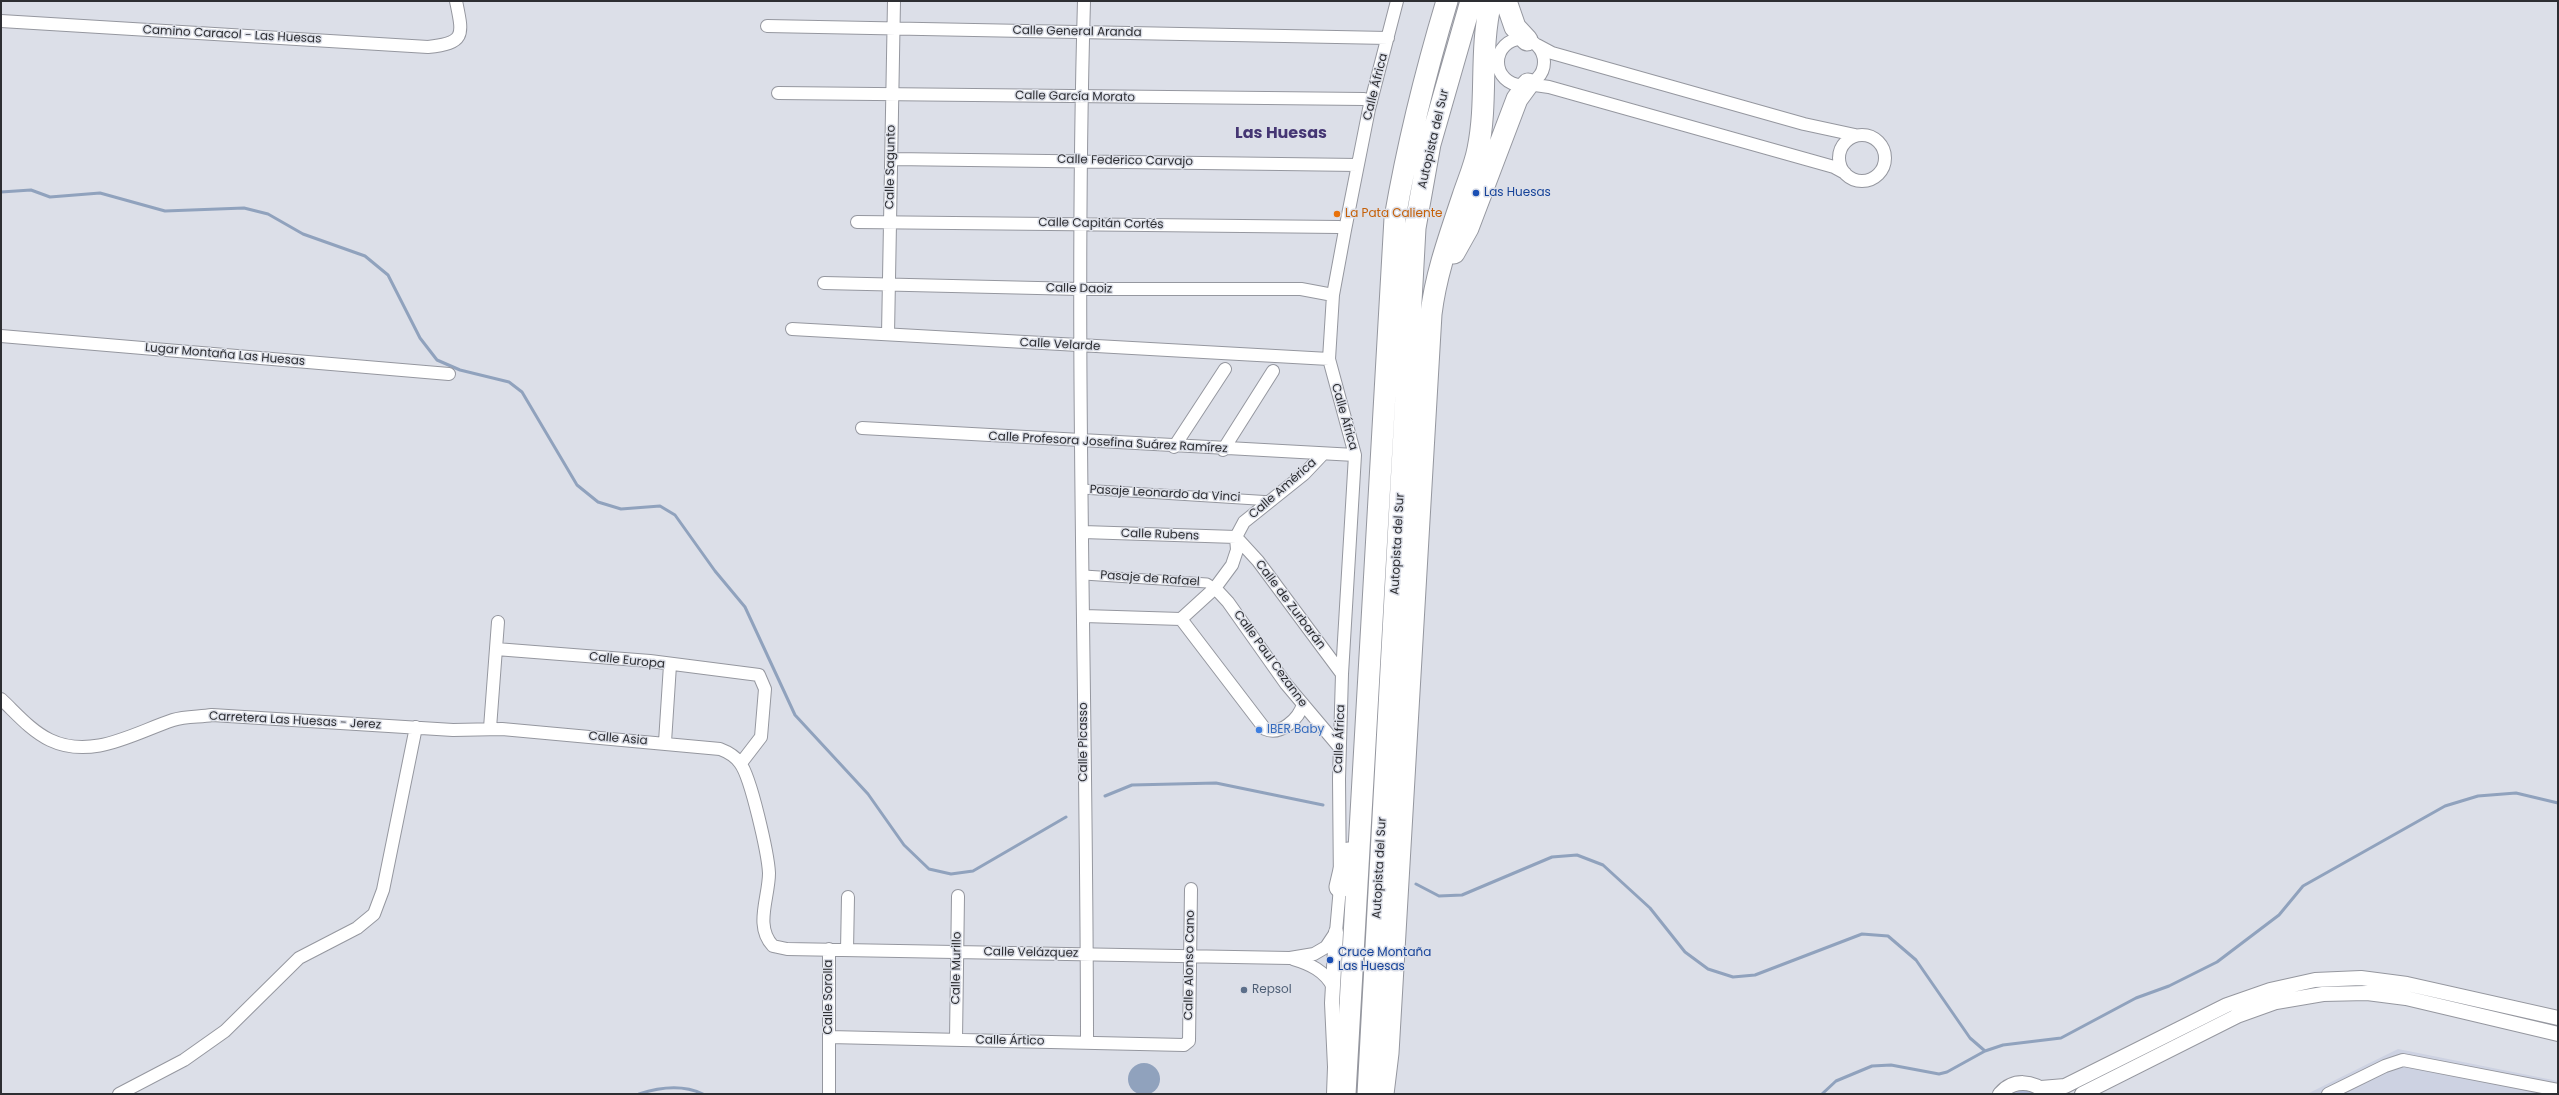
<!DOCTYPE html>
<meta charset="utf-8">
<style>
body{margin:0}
#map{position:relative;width:2559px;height:1095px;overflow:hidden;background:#dcdfe8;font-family:Poppins,sans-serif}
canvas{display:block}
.frame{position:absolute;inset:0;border:2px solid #2d2e32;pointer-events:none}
</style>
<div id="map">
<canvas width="2559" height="1095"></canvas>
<div class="frame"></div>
</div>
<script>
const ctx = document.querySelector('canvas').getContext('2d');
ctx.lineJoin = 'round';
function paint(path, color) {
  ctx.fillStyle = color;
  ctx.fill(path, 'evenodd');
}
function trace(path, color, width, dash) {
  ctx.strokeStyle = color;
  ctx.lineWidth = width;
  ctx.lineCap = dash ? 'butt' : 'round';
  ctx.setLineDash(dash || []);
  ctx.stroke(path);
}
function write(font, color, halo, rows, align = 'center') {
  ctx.font = font + ' Poppins,sans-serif';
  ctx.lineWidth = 3;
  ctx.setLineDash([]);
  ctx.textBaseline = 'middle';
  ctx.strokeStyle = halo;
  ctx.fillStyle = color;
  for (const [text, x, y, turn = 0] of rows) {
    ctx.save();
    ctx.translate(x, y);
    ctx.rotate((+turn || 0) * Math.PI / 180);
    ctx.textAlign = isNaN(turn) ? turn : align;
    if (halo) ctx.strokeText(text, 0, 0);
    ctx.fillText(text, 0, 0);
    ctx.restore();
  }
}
paint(new Path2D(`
 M2398,1049L2558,1081V1094H2307Z`), '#cdd2e2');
paint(new Path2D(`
 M2024,1090L2037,1094H2010Z`), '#b4bcda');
paint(new Path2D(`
 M1128 1079a16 16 0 1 1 32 0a16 16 0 1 1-32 0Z`), '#90a2bd');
trace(new Path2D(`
 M1,192L31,190L50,197L100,193L165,211L244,208L268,214L303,234L365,256L388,275L420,338L437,360L460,370L509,382L522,392L577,485L598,502L621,509L660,506L675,515L715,571L745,607L795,715L868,794L904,845L929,869L951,874L973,871L1066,817
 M1105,796L1132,785L1216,783L1323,805
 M1416,884L1439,896L1462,895L1552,857L1577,855L1603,865L1650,908L1685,952L1708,969L1733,977L1755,975L1862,934L1888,936L1916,960L1970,1038L1985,1051
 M639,1094C660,1087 682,1084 703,1094
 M1822,1094L1836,1081L1872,1066L1891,1065L1939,1074L1947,1072L1985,1051L2003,1045L2061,1038L2136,998L2169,986L2217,962L2279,915L2303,886L2445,806L2478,796L2516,793L2558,803`), '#90a2bd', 3);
const pedestrian = new Path2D(`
 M1082,489L1272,501
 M1084,575L1207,583L1215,588`);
const minor = new Path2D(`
 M1084,1C1074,348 1087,696 1087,1043
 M1,21L428,47C466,43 463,35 456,1
 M767,26L1388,38
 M1498 62a23 23 0 1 1 46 0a23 23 0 1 1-46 0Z
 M1537,45L1552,53L1804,124L1855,135
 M1528,84L1549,87L1834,167L1845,173
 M778,93L1364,99L1371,102
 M1839 158a23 23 0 1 1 46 0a23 23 0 1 1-46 0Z
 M892,159L1358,165
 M857,222L1339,227L1345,230
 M824,283L1080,289H1301L1333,295
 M792,329L1329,359
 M888,334L894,1
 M1,336L449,374
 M862,428L1355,455
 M1174,447L1225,369
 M1223,450L1273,371
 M1083,532L1236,537
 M1236,537L1258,561L1342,674
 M1215,588L1228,602L1286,684L1340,748
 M1084,616L1181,619
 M1181,619L1215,588L1232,565L1237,550L1236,537L1244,522L1304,474L1322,455
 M1181,619L1265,729C1280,736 1299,719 1303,704
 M496,649L650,661L759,675L765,689L761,737L741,763
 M1,699C16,713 31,731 50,740C92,760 134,733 173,720C185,716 200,717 212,715L453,730L502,729L720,749C728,752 735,756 740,763C751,777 768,854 769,873C769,898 754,926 773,946L787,949L1290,958L1314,954L1326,947L1336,932L1340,887L1339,779L1342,674L1355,455L1329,359L1333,295L1345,230L1369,109L1397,1
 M490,728L498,622
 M665,742L670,665
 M847,950L848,897
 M1293,959C1310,964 1325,971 1333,987
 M829,1037L1184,1045L1189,1041L1191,889
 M956,1039L958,896
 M119,1094L184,1060L225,1031L299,958L357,928L374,914L383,890L416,727
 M829,1094V949
 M2328,1094L2385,1066L2403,1060L2558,1090`);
const tertiary = new Path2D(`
 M2041,1088L2065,1086L2227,1005L2270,990L2315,980L2361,978L2407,984L2558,1018
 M1334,1094L1335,1067L1332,1003L1336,932
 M2000,1094C2013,1079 2033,1080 2047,1094
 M2082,1094L2237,1016L2276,1002L2323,994L2367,993L2406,998L2558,1034`);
const motorway = new Path2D(`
 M1506,1L1515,27L1527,40
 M1454,253L1468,228L1517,99L1528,84
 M1340,887L1348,853
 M1345,1094L1395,218C1408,143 1425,74 1447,1
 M1368,1094L1415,228L1430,144L1471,1
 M1383,1094L1388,1053L1431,314C1436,273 1450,235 1463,196C1468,181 1475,165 1478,149C1488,100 1479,51 1491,1`);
trace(pedestrian, '#95979f', 11);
trace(minor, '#95979f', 14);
trace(tertiary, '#95979f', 16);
trace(motorway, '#95979f', 23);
trace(pedestrian, '#fff', 9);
trace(minor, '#fff', 12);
trace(tertiary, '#fff', 14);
trace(motorway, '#fff', 21);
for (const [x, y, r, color] of [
 [1476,193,4,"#1a4fb4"],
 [1337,214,4,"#e8710a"],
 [1259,730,4,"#3f7fe0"],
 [1330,960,4,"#1a4fb4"],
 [1244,990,4,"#5c6f8a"]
]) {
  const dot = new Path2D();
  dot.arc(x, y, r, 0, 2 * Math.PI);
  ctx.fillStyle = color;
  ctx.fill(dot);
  trace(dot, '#dcdfe8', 1.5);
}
write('12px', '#2d2e32', '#dcdfe8', [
 ["Calle General Aranda",1077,32,1],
 ["Camino Caracol - Las Huesas",232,35,3],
 ["Calle África",1376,87,-76],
 ["Calle García Morato",1075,97,1],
 ["Autopista del Sur",1434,139,-77],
 ["Calle Federico Carvajo",1125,161,1],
 ["Calle Sagunto",891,167,-89],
 ["Calle Capitán Cortés",1101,224,1],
 ["Calle Daoiz",1079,289,1],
 ["Calle Velarde",1060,345,3],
 ["Lugar Montaña Las Huesas",225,355,5],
 ["Calle África",1344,417,74],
 ["Calle Profesora Josefina Suárez Ramírez",1108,443,3],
 ["Calle América",1283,489,-41],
 ["Pasaje Leonardo da Vinci",1165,494,3],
 ["Calle Rubens",1160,535,2],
 ["Autopista del Sur",1398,544,-87],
 ["Pasaje de Rafael",1150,579,4],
 ["Calle de Zurbarán",1290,605,53],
 ["Calle Paul Cezanne",1270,659,54],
 ["Calle Europa",627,661,6],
 ["Carretera Las Huesas - Jerez",295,721,3],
 ["Calle Asia",618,739,5],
 ["Calle África",1340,739,-88],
 ["Calle Picasso",1084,742,-90],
 ["Autopista del Sur",1380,868,-87],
 ["Calle Velázquez",1031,953,1],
 ["Calle Alonso Cano",1190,965,-89],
 ["Calle Murillo",957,968,-89],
 ["Calle Sorolla",829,997,-90],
 ["Calle Ártico",1010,1041,1]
]);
write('12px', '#164399', '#dcdfe8', [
 ["Las Huesas",1484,193],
 ["Cruce Montaña",1338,953],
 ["Las Huesas",1338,967]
], 'left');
write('12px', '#c56008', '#dcdfe8', [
 ["La Pata Caliente",1345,214]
], 'left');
write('12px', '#366cbe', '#dcdfe8', [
 ["IBER Baby",1267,730]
], 'left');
write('12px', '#4e5e75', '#dcdfe8', [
 ["Repsol",1252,990]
], 'left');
write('bold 16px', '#453673', '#dcdfe8', [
 ["Las Huesas",1281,134]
]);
</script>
